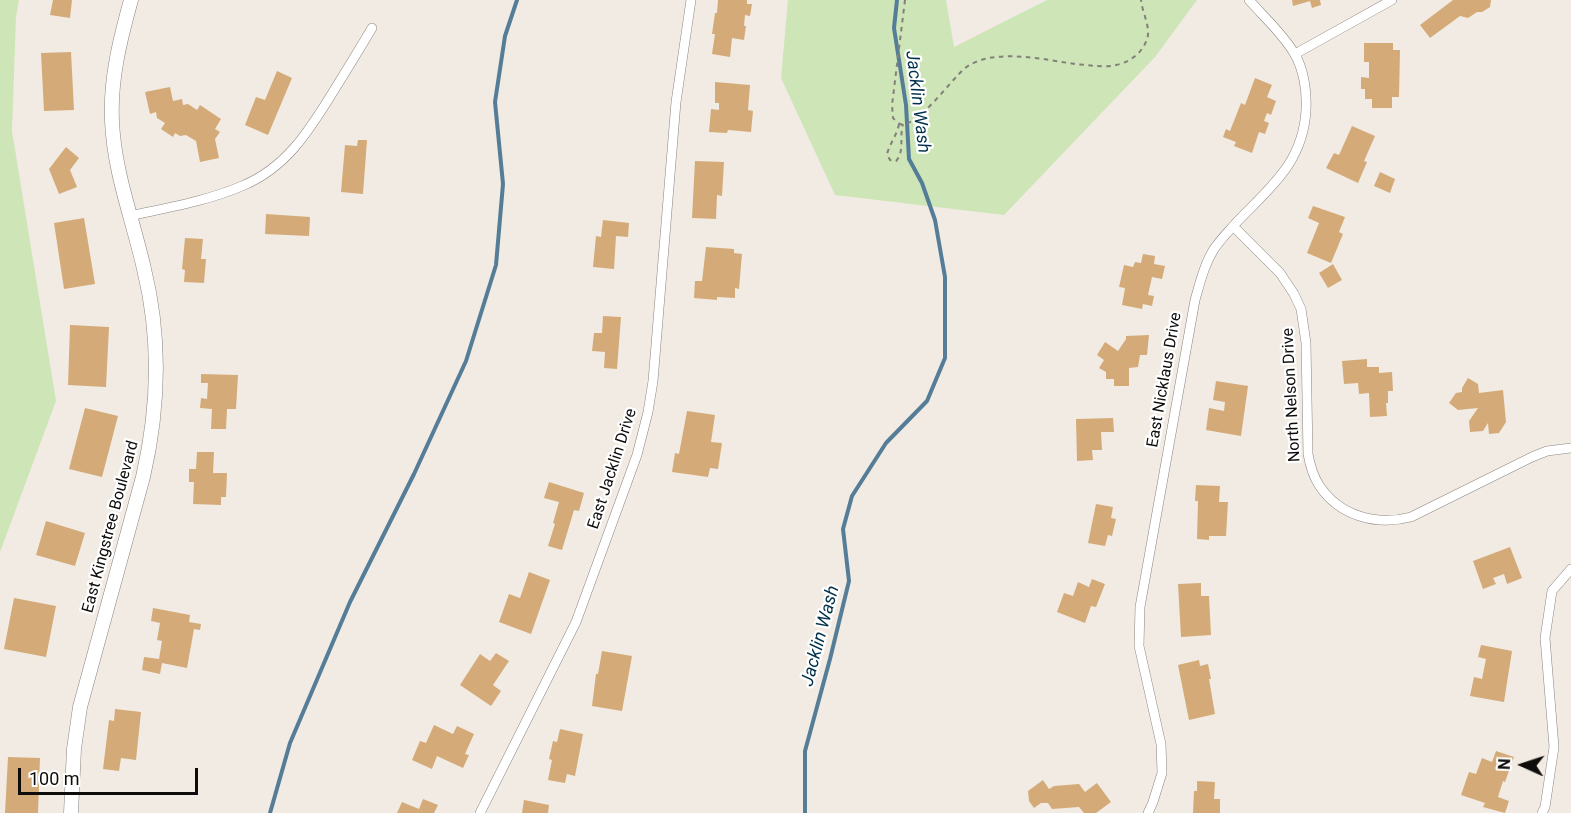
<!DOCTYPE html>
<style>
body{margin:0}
#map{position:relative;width:1571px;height:813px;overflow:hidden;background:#f1ebe3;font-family:Roboto,sans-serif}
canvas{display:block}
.north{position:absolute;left:1493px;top:735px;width:60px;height:60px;-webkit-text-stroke:4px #fff;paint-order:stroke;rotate:273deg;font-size:16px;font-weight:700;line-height:24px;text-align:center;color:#0f0d0b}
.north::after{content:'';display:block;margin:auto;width:21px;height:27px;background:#0f0d0b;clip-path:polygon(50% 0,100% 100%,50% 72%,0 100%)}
.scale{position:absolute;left:18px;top:768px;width:180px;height:27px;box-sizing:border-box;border:3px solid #0f0d0b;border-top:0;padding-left:8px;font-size:18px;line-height:21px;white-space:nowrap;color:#0f0d0b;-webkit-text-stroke:4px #fff;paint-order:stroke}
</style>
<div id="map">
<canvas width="1571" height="813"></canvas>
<div class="north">N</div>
<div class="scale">100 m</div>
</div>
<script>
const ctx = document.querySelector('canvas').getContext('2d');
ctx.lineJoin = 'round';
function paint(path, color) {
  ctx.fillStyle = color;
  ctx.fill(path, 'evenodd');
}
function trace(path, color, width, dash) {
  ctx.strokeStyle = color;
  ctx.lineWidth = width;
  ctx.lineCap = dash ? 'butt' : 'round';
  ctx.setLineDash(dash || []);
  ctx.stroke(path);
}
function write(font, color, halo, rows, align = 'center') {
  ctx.font = font + ' Roboto,sans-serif';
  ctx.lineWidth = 4.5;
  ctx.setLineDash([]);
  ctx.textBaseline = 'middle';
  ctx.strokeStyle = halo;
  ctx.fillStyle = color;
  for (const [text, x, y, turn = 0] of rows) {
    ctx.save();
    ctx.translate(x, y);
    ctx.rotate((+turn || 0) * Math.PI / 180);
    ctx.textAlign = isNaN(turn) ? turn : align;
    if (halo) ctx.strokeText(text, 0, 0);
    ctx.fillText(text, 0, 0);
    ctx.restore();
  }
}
paint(new Path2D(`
 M0,0H19L16,17L12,131L56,401L0,552Z
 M788,0H946L954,47L1047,0H1197L1155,57L1004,215L835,195L781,78Z`), '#cee5b7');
trace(new Path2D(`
 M270,813L290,743L350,602L414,474L466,361L496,265L503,184L495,102L505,36L517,0
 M805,813V751L830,659L849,581L843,529L852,496L886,443L927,401L945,358V277L935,220L922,183L909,159L906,105L894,28L897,0`), '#557d98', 4);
paint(new Path2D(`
 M53,0H72L70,18L50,15Z
 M718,0H747V4H752L750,16L745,15L744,26H746L744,40L732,38L730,57L712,54L715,34H712L715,13H717Z
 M1292,0H1320L1321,5L1312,8L1310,1L1293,6Z
 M1453,0H1491L1490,7L1482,12H1477L1468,18L1460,16L1430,38L1420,25Z
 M1364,43H1393V50H1400L1399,97H1392V108H1372V99H1365V89H1361V77L1369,78V62H1364Z
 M71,52L74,110L44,111L41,53Z
 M277,71L292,78L268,135L245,125L256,97L265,100Z
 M1255,78L1272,85L1267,97L1276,101L1271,115L1267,113L1264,121L1269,123L1265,134L1259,132L1252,153L1234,146L1236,142L1223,137L1226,129L1230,131L1241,103L1245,105Z
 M715,82L750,85L748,110L753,111L751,132L728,130L727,133L709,132L711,109L719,110V103H715Z
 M170,87L173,101L182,99L183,105L188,104L197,110L200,105L221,119L215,129L220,132L215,139L219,158L200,162L196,141L186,135L180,136L175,133L173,137L161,129L165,123L157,118L156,112L150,114L145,92Z
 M1352,126L1375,136L1364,161L1367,162L1358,183L1326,168L1334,153L1339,155Z
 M358,140H367L363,194L341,192L345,145L357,146Z
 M66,147L79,158L70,170L77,187L59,194L49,169Z
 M695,161L724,162L722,196L717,195L716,219L692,218Z
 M1380,172L1395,179L1390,193L1374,186Z
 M1313,206L1345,217L1339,232L1343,234L1331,263L1307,253L1319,223L1308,218Z
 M266,214L310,217L309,236L265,234Z
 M84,218L95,284L64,289L54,223Z
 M603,220L629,223L628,237L616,236L614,269L593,267L596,236L601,237Z
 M185,238L203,239L201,259H206L204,283L184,282L185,270L182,269Z
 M706,247L734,249V253L742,254L739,289L735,288V298L717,297V300L694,298L695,281H702Z
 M1143,254L1155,256L1154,264L1165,266L1162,279L1152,277L1148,295L1154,296L1152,306L1143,304L1142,309L1122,305L1125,288L1119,287L1124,265L1133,267L1135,262L1141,263Z
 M1333,264L1342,280L1328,288L1319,273Z
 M603,316L621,317L617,369L604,368L605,352L592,351L594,333H602Z
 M70,325L109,327L106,387L68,385Z
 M1149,335L1147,355H1140L1138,367L1129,368V386H1114V379H1106V372L1099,368L1104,360L1097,355L1105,342L1118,351L1126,339V336Z
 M1367,359V367H1379V373L1392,372L1393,391H1388V403H1386L1387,416L1370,417L1369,393L1359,394L1358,383L1344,384L1342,361Z
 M201,374L238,375L236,409H227L226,429H211L212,409L200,408L201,398L207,399L208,383H201Z
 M1468,378L1478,384L1479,393L1503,390L1506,422L1499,433L1489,434L1488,423L1483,431L1470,432L1469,421L1478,408L1458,410L1449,403L1456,393L1462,392V388Z
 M1216,381L1248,386L1241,436L1206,430L1209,408L1224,411L1225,402L1213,400Z
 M85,408L118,416L102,477L69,469Z
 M687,411L715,415L711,442L722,443L718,469L710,468L708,477L672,472L675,453L679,454Z
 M1113,418L1114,432H1101L1102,450H1092L1093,460L1077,461L1076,419Z
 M197,452H214L213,473H227L226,497H221V505L193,504L194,482H189V469H196Z
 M549,482L584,493L579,511L574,510L562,550L548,546L555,524L553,523L559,502L544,498Z
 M1196,485L1220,486L1219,502H1228L1226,536H1209V540L1197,539L1198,501H1195Z
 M1096,504L1113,507L1111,518L1116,519L1112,536L1108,535L1105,546L1088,543Z
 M46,521L85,533L75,566L36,555Z
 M1510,547L1522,578L1507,584L1504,574L1493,578L1496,584L1483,589L1473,561Z
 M529,572L550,580L531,634L499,622L509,594L520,598Z
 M1092,579L1105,584L1096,607L1091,606L1085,623L1057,612L1064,593L1073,596L1078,582L1089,587Z
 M1201,583V596H1209L1211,635L1181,637L1178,584Z
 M14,598L56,606L46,657L4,649Z
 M153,608L190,615L189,622L201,624L200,630L194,629L187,668L162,663L160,674L142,670L144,657L159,659L162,641L157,640L160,623L151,621Z
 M1481,645L1512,651L1504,702L1470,696L1474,677L1482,679L1486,659L1478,657Z
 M602,651L632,656L622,711L592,706L596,674H598Z
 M496,653L509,661L493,685L501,691L491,706L460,685L480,654L490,661Z
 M1199,660L1200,666L1208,664L1211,679H1209L1215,714L1189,720L1178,665Z
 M115,709L141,712L136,760L121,758L119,771L103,769L109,720L114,721Z
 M434,725L453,734L457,726L474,734L465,754L469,755L463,768L437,756L432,769L412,760L420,741L426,743Z
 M560,729L583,734L575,776L567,774L565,783L548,780L552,760L549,759L553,741L557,742Z
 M1496,751L1514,757L1505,782L1503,781L1498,797L1509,801L1505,813L1483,807L1485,803L1461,795L1469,772L1476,774L1482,758L1492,762Z
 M8,757L40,758L38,813H5Z
 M1043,780L1049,789L1054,786L1079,784L1085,792L1097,783L1111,802L1096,813H1084L1079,807L1052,809L1048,803H1041L1034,808L1029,801L1028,791Z
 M1197,781L1215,782L1214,799H1220V813H1193L1194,791H1197Z
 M423,799L438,805L434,813H397L402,802L419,809Z
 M524,800L549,805L548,813H522Z`), '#d4ab78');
const street = new Path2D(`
 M1295,54L1392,0
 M130,216C166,208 207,201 242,186C286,168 309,131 333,92C346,71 359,50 372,28
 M1233,226L1280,273L1294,294L1301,309L1306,343L1308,454C1310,465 1313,476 1319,485C1339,516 1376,526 1411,517L1532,457L1547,451L1571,448
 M480,813L576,622L637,455L648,412L653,381L676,102L691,0
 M1148,813L1153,802L1162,773L1161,744L1139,646L1140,607L1195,300C1200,283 1204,265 1214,249C1220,240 1228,232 1235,224C1269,188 1303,164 1306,110C1307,92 1304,69 1294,53C1283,34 1263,16 1249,0
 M1542,813L1545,807L1554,747L1545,638L1552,591L1571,569`);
const secondary = new Path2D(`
 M71,813L74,749L80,707L143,477C159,408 161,338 144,269C133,220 114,172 112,121C110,79 120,40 131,0`);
trace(street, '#8b857f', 10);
trace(secondary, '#8b857f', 15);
trace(new Path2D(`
 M905,0L892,105L893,118C894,119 898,123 900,124C916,129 952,79 964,69C971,63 980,60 989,58C1017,53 1048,60 1075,64C1089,65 1103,68 1116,65C1131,62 1145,51 1148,35C1149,24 1142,11 1141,0
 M899,124C897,135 890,143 887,154L890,160L896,161C905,151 899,137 903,124`), '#837f7a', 2, [4.5, 4.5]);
trace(street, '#fff', 9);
trace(secondary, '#fff', 14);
write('16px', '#0f0d0b', '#fff', [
 ["East Nicklaus Drive",1165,380,-80],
 ["North Nelson Drive",1292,395,-93],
 ["East Jacklin Drive",613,469,-72],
 ["East Kingstree Boulevard",111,527,-75]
]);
write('italic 18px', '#00314b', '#fff', [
 ["Jacklin Wash",917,102,83],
 ["Jacklin Wash",821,636,-75]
]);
</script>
